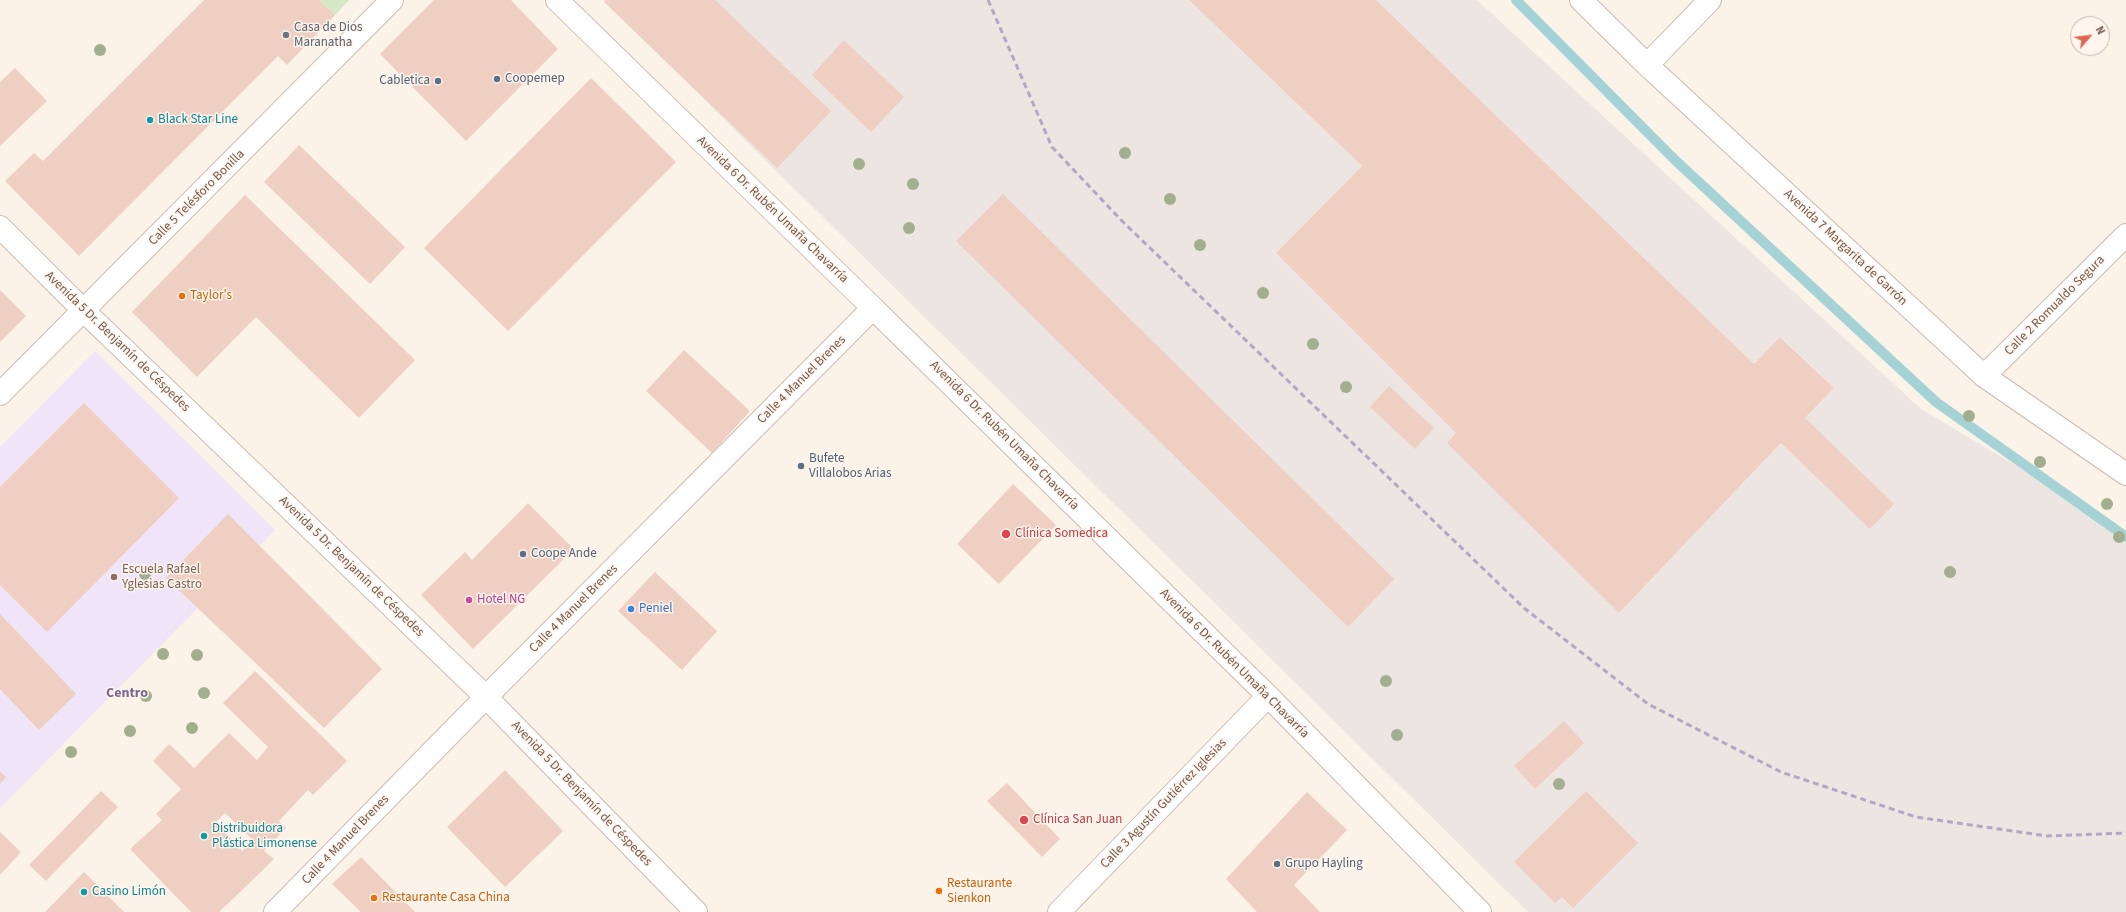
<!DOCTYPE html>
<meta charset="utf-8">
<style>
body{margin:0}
#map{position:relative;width:2126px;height:912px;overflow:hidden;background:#fbf2e8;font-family:"Source Sans 3",sans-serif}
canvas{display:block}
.north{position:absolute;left:2070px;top:16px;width:40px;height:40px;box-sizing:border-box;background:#fef6ee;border:1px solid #c7b7ae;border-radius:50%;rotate:62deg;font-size:11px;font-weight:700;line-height:16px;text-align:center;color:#74584d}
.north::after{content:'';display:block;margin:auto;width:14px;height:18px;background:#de6854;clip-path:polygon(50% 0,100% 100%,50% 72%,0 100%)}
</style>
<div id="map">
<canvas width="2126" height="912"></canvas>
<div class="north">N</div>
</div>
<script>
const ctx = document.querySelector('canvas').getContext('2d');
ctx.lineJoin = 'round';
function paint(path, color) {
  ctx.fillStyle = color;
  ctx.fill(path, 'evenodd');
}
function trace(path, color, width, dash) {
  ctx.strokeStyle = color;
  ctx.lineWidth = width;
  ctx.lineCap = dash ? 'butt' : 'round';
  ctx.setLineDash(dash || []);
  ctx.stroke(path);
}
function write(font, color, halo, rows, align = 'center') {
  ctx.font = font + ' "Source Sans 3",sans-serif';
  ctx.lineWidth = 3;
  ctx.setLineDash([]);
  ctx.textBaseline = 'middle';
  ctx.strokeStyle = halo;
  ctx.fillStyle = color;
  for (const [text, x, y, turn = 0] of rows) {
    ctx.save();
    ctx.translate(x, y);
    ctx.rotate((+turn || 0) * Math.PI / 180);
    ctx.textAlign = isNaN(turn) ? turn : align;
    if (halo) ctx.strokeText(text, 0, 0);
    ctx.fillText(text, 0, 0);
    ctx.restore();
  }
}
paint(new Path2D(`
 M603,0H1189L1362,166L1276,253L1456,433L1448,443L1619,613L1834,388L1781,337L1754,364L1376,0H1477L1921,409L2126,531V912H1528Z`), '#ece5e1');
paint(new Path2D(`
 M95,351L275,530L0,808V447Z`), '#efe4f8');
paint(new Path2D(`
 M319,0H349L335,15Z`), '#d7e8c6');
trace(new Path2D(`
 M1516,0L1675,160L1936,402L2126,537`), '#a4d2d5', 10);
paint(new Path2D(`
 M204,0H319L335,15L287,65L278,56L79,256L5,181L34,153L43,161Z
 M434,0H511L558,49L466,141L380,54Z
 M606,0H715L831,111L777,168L604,2Z
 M1189,0H1376L1754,364L1780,337L1834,388L1805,418L1894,504L1870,529L1781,443L1619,613L1447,443L1456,433L1276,253L1362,166Z
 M844,40L904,97L871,132L812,75Z
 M15,68L47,101L0,146V82Z
 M591,78L676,162L508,331L424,248Z
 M299,145L405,247L370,284L264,182Z
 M1003,194L1394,579L1348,627L956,241Z
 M245,195L415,360L359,418L256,317L197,377L132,312Z
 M0,290L26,316L0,342Z
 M684,350L750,411L712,453L646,391Z
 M1389,386L1434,428L1415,449L1370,407Z
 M84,403L179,498L47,632L0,585V487Z
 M1013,484L1056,525L999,584L957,544Z
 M528,503L574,549L473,649L421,595L465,552L472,560Z
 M228,514L382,669L324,728L166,578Z
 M655,572L717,631L682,670L618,611Z
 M0,614L76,694L39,730L0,689Z
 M255,671L347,761L313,795L308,790L279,821L286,828L264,851L274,859L236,896L219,912H191L130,849L162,820L156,814L181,789L153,761L169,744L194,768L229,733L257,760L268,747L223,703ZM225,813L253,840L242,851L216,822Z
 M1564,721L1584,743L1535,789L1514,766Z
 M505,770L563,831L505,887L447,827Z
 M0,771L6,777L0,784Z
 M1007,783L1060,839L1042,857L987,801Z
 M101,791L118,807L46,881L29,865Z
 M1586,791L1638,843L1573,908L1562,897L1555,903L1514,862Z
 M1307,792L1347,830L1294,885L1320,912H1257L1226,879Z
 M0,832L21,852L0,875Z
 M361,857L415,912H361L332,884Z
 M84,872L124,912H45Z`), '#efcfc1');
const street = new Path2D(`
 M1581,0L1647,65L1984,376L2126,474
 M1647,65L1710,0
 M873,308L1268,696L1480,912
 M1984,376L2126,235
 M486,697L696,912
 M1059,912L1268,696`);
const secondary = new Path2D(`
 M0,227L84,311L486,697
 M0,394L392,0
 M275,912L486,697L873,308L557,0`);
trace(street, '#cdb9ae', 24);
trace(secondary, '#d1bbaf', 24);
trace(street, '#fff', 22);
trace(secondary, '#fff', 22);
trace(new Path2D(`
 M988,0L1052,147L1123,222L1524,608L1648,704L1781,772L1916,817L2047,836L2126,833`), '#b4a6c5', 3, [6, 4]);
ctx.fillStyle = '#a2af8e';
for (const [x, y] of [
 [100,50],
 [1125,153],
 [859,164],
 [913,184],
 [1170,199],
 [909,228],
 [1200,245],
 [1263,293],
 [1313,344],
 [1346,387],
 [1969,416],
 [2040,462],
 [2107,504],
 [2119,537],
 [1950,572],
 [145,574],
 [163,654],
 [197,655],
 [1386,681],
 [204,693],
 [146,696],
 [192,728],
 [130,731],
 [1397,735],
 [71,752],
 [1559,784]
]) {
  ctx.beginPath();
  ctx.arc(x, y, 6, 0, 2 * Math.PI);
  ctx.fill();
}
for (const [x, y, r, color] of [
 [286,35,4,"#6b7280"],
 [497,79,4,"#5c6f8a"],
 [438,81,4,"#5c6f8a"],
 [150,120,4,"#0f9aa8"],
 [182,296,4,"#e8710a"],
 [801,466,4,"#5c6f8a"],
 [1006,534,5,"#e0444e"],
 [523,554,4,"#5c6f8a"],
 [114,577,4,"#8d6e63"],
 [469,600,4,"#d1479c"],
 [631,609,4,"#3f7fe0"],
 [1024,820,5,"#e0444e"],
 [204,836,4,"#0f9aa8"],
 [1277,864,4,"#5c6f8a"],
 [939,891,4,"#e8710a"],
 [84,892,4,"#0f9aa8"],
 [374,898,4,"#e8710a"]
]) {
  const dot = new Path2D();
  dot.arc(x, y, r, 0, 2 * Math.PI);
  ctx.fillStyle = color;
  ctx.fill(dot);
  trace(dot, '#fef6ee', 1.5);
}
write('13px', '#5b616d', '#fef6ee', [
 ["Casa de Dios",294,28],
 ["Maranatha",294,43]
], 'left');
write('13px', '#4e5e75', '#fef6ee', [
 ["Coopemep",505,79],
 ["Cabletica",430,81,"right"],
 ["Bufete",809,459],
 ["Villalobos Arias",809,474],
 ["Coope Ande",531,554],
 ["Grupo Hayling",1285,864]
], 'left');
write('13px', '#0d838f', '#fef6ee', [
 ["Black Star Line",158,120],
 ["Distribuidora",212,829],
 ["Plástica Limonense",212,844],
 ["Casino Limón",92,892]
], 'left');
write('13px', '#74584d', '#fef6ee', [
 ["Calle 5 Telésforo Bonilla",197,198,-45],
 ["Avenida 6 Dr. Rubén Umaña Chavarría",772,210,44],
 ["Avenida 7 Margarita de Garrón",1845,248,43],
 ["Calle 2 Romualdo Segura",2055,306,-45],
 ["Avenida 5 Dr. Benjamín de Céspedes",117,342,44],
 ["Calle 4 Manuel Brenes",802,380,-45],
 ["Avenida 6 Dr. Rubén Umaña Chavarría",1004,436,45],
 ["Avenida 5 Dr. Benjamín de Céspedes",351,567,44],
 ["Calle 4 Manuel Brenes",574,609,-45],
 ["Avenida 6 Dr. Rubén Umaña Chavarría",1234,664,45],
 ["Avenida 5 Dr. Benjamín de Céspedes",581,794,46],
 ["Calle 3 Agustín Gutiérrez Iglesias",1164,804,-46],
 ["Calle 4 Manuel Brenes",346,840,-46]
]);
write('13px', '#c56008', '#fef6ee', [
 ["Taylor's",190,296],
 ["Restaurante",947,884],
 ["Sienkon",947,899],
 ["Restaurante Casa China",382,898]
], 'left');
write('13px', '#be3a42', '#fef6ee', [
 ["Clínica Somedica",1015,534],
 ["Clínica San Juan",1033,820]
], 'left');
write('13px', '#785e54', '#fef6ee', [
 ["Escuela Rafael",122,570],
 ["Yglesias Castro",122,585]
], 'left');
write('13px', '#b23c85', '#fef6ee', [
 ["Hotel NG",477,600]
], 'left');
write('13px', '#366cbe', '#fef6ee', [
 ["Peniel",639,609]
], 'left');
write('bold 14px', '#7e6590', '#fef6ee', [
 ["Centro",127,694]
]);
</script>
